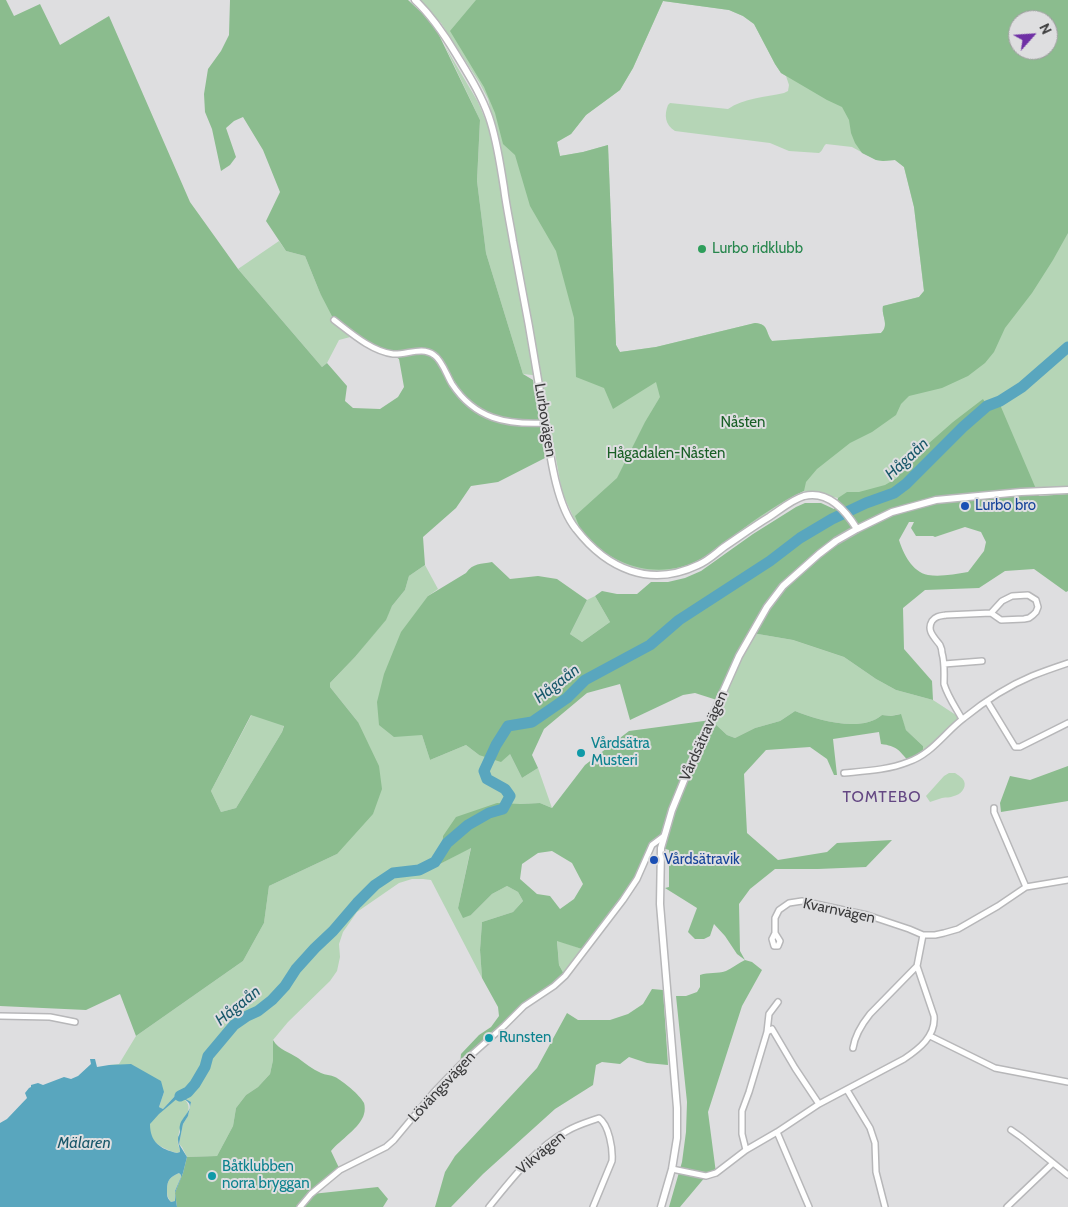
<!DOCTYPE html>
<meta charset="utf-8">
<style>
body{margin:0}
#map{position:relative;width:1068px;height:1207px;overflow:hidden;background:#dedee0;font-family:Cabin,sans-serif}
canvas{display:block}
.north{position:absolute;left:1008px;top:10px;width:50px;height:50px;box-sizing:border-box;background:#dedee0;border:1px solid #9d9d9e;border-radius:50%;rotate:64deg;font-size:14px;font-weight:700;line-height:20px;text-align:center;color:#3b3b3c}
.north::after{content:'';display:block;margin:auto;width:18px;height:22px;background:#6f30a5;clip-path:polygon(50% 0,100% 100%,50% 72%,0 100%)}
</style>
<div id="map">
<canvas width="1068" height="1207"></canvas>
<div class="north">N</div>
</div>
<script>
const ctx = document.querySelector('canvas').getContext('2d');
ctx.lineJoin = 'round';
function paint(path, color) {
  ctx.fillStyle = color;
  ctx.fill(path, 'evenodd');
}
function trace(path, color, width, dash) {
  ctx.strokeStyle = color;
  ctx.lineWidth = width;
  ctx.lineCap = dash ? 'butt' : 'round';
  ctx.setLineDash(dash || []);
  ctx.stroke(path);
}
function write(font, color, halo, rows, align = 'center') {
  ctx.font = font + ' Cabin,sans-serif';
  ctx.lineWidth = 4;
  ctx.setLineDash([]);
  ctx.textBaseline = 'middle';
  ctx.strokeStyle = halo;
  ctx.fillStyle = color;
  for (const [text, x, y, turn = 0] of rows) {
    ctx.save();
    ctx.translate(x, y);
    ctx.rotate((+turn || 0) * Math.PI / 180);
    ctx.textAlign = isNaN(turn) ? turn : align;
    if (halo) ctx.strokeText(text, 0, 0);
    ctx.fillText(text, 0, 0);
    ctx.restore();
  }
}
paint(new Path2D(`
 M418,0H1068V487L925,497L858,522L838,498L802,491L771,510L739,535L688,565L667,574L644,572L612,559L579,530L562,492L541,376L523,374L486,253L477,181L480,120L445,46L478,102L489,128L497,159L502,158L488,99L479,82L441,23ZM663,1L729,10L743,16L754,24L775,64L781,73L786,76L789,85L788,91L784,93C765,97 744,98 728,109L670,103L668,105C664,115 665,125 675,131L770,143L789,151L819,153C823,151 823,146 826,144L852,147L876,160L883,161L895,160L904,167L914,207L924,291L919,297L883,306C881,316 890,325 881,333L772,341C765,332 769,324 755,323L656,347L620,352L616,345L608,145L583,152L560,156L557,142L571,134L586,115L620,90L633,68ZM1018,20H1048V50H1018Z
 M279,241L286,251L305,256L320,293L354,336L339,340L327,363L322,367L238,269Z
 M425,565L438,589L428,596L422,735L430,760L466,745L479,755L510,754L522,778L538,768L552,808L540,803L520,804L443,836L440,864L471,847L458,908L471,915L492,894L507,886L518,892L523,901L513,912L482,922L480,950L482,978L431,880L423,879H412L399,883L357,912L343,932L339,944L340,957L337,971L330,981L288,1022L273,1040V1060L270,1074L258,1087L246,1095L236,1108L233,1126L217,1156L187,1157L182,1147L179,1144L183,1124L188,1116L191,1102L185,1100C191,1105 189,1114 183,1119C181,1125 178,1134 178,1140C177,1144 180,1148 180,1152L177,1153C165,1150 145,1141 150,1124C151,1118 173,1101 179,1097L184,1098L175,1096L163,1109L159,1107L164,1092L109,1065L119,1064L136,1036L243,961L264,923L269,886L337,854L358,722L330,687V683L355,657L385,620L392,606L405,590L409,576Z
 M595,596L610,622L582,642L570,634L587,600Z
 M752,633L793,640L844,657L876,679L896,690L933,700L962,719L923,755V746L906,730L900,714L891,716L882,715C861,733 818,720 795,711L780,721L755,728L735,738L727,735L711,720Z
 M252,714L284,725L282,732L236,808L221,812L211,791Z
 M949,773H955C958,775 963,778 964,781C967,788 960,795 954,796C950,798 946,797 942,798C938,799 934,801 930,802L926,796L944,776Z
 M557,940L585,950L565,976L559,965Z
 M179,1173L181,1175V1177L175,1191V1201L171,1202C168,1198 167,1196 167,1190C167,1180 170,1177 179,1173Z`), '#b5d5b6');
paint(new Path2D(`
 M0,0H6L14,16L40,4L60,45L109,16L190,202L238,269L322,367L327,363L347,386L345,401L353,408L380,409L398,397L404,387L399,359L391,354L371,346L334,320L320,293L305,256L286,251L266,221L280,192L263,150L243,117L234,121L226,128L236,157L230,165L221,171L212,129L205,112L204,94L208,69L221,51L229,35L230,0H408L423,14L437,31L480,120L477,181L486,253L523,374L533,380L545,458L498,482L471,486L456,508L423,537L425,565L409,576L405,590L392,606L386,620L355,657L330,683V687L358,722L379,766L382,789L373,814L337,854L269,886L264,923L243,961L136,1036L120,994L86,1010L0,1006ZM251,715L284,726L282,732L236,808L221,812L211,791Z
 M476,0H1068V233L1053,260L1032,293L1005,328L994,352L985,363L968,376L942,388L909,396L901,404L896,415L872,432L850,443L817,469L806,482L804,491C780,502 757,518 736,534C724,542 713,552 701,559C676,573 645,573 620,561C607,555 589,543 581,530C579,526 577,521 575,516L617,478L645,422L660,397L656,382L613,409L604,388L576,377L574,318L556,251L530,206L515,155L503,144L495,113L484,87L450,31ZM663,1L729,10L743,16L754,24L775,64L781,73L827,100L842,107L849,120L851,133L855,143L862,153L876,160L883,161L895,160L904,167L914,207L924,291L919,297L883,306C881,316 890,325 881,333L772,341C765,332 769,324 755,323L656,347L620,352L616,345L608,145L583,152L560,156L557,142L571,134L586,115L620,90L633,68ZM1018,20H1048V50H1018Z
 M983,399L987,406L1000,401L1001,407L1039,496L1068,494V591L1066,592L1034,569L1005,571L979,588L925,590L903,608L904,649L932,681L933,700L896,690L876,679L844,657L793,640L752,633L720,701L695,693L683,695L630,720L620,684L587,693L544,729L532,755L538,768L522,778L510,754L501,762L479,755L466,745L430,760L422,735L394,737L379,725L377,702L384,674L401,632L428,596L466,573C473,563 481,564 492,562L510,579L538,576L557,579L587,600L570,634L582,642L610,622L595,596L602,591L617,594H637L651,582H668L685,578L701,571L753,534L796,507L805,503H821L834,509L838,498L847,492H859L885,485L897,478L904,463L923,451L928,444L953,422ZM909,522H914L911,528L916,536H933L935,537L965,527L981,532L986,542L984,551L968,572C955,574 941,577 928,575C912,572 903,553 899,540Z
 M795,711C818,720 861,733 882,715L891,716L901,714L906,730L923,746V755L909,762C899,750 897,746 881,744L879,732L833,739L837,775H834L827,759L810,747L766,750L744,774L747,833L778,860L827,852L837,843L892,840L866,867L818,869H775L750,889L739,904L740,951L745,960L752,962L762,970L742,1006L708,1112L716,1173L706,1176L680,1207H669L682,1162L686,1132L687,1102L676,996H686L697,992L700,987V975C709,972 717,974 726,971C732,968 739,963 745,960L737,954L725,936L714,924L710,936L704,939H695L688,932L697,908L665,888L669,887V850L652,845L637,879L585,950L557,941L559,965L565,976L524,1006L460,1065L461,1054L479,1035L491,1027L499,1016L498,1007L482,978L480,950L482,922L513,912L523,901L518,892L507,886L492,894L471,915L463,918L458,908L471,848L440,864L443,836L456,817L497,803L520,804L540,803L552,808L585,765L629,731L711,720L727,735L735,738L755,728L780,721ZM552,851L572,863L583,884L574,899L560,909L550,896L537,894L520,879L522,864L538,853Z
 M1068,766V801L1001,812L1000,803L1010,776L1030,780Z
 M652,989L663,990L668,1065L647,1063L629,1057L620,1064L602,1062L596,1065L593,1085L555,1109L483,1174L451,1207H435L445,1172L455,1156L537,1068L567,1013L578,1020H610L628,1014L643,1004Z
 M273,1040C279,1050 289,1052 298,1058C305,1063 312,1069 321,1073C325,1075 331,1075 335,1077C343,1081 360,1095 364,1103C365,1106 365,1111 364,1114C361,1127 340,1140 331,1151L340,1170L312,1194L378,1187L388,1199L383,1207H177L175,1193L183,1173L187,1157L217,1156L233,1126L236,1108L246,1095L258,1087L270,1074L273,1060Z`), '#8bbc8e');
paint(new Path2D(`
 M90,1059H95L97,1067L109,1065L131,1064L161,1081L164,1092L159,1107L163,1109L175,1096H180L191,1102L188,1116L183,1124L179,1144L187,1157L183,1173L175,1193L177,1207H0V1123L7,1119L27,1098L25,1093L29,1088L31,1087V1085L38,1083L43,1085L64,1077L71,1079L78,1076L91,1064ZM179,1097C202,1105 182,1115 180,1125C179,1128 180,1129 180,1132C179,1137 178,1135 178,1140C178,1144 180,1148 180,1152L177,1153C160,1149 150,1142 150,1124L159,1114ZM179,1173L181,1175V1177L175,1191V1201L171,1202C167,1198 167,1196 167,1190C167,1180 170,1177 179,1173Z`), '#59a6be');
trace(new Path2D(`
 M180,1096L188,1092L195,1084L205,1067L208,1056L234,1025L247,1016L258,1011L272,1000L285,986L296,969L315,948L333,931L357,903L375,885L393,873L419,870L435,862L447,843L468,825L489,813L503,809L510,796L505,789L487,779L484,771L496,745L508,726L532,722L567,698L585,680L650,645L679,620L770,561L800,538L832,519L866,503L894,493L906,484L963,427L987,406L1000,401L1022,387L1068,347`), '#59a6be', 11);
const minor = new Path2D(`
 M334,320C351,333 371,351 393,354C407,355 422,346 434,355C442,360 447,376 452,384C475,419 506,425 546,423
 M944,664L982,661
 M987,701L1015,747H1020L1068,723
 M962,719C956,708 948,697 944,684C944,674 945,663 942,653C942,651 941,647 940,645C935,638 926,631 932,621C936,616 940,616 946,615L991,613L1001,620L1024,619L1029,618L1033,615L1036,612L1038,607L1036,600L1028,595L1012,596L1002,601L991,613
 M844,773C865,771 888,770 908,762C932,754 945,732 964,718C985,701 1008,686 1032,676C1044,671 1056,667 1068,663
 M994,808V812L1026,887
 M775,933L772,939L774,946H778L780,941L775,933V918L779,910L789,903L802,901L867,915L909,929L923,935H935L944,933L958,929L998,906L1026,887L1068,880
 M0,1016L50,1017L75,1022
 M767,1032L772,1029L795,1068L819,1104
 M930,1036L995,1068L1068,1082
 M853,1048C855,1035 862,1024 870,1014L917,966
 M847,1090L870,1128L875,1143L876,1172L885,1207
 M1011,1130L1021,1137L1068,1175
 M777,1132L809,1207
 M746,1150L742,1134V1111L749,1092L767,1032L769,1014L778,1002
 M672,1169L706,1176L716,1173L746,1150L777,1132L819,1104L904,1059C919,1049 936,1036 934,1016L917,966L923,935
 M300,1207L311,1194L340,1170L386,1147L394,1140L434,1092L460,1065L504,1026L524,1006L554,986L565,976L623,900L637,879L652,845L664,836
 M489,1207C512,1179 534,1149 567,1131C577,1125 588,1122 599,1118C609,1125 613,1149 612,1161L593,1207
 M1007,1207L1053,1163`);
const tertiary = new Path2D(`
 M415,0C432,16 444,34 456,54C468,74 481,94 489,117C497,140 500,164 504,188C506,205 510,223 513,241C524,297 534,353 543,409C549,444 554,502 576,529C607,569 650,588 698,565C708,561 716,553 724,547C739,537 754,526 769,517C780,510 791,500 804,496C828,490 846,511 857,529
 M661,1207L672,1169L677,1138V1108L660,904L661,848L672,810L687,773L739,656L767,607L783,586L819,554L836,541L857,529L892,512L936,500L1021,492L1068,490`);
trace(minor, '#b7b7b9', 8);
trace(tertiary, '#b7b7b9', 9);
trace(minor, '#fff', 5);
trace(tertiary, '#fff', 6);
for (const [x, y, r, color] of [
 [702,249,5,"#2e9e5b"],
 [965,506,5,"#1a4fb4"],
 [581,753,5,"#0f9aa8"],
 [654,860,5,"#1a4fb4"],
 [489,1038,5,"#0f9aa8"],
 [212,1176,5,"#0f9aa8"]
]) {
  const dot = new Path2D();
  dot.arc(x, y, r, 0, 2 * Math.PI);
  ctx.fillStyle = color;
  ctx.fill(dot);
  trace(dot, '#dedee0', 2);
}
write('15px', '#27864d', '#dedee0', [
 ["Lurbo ridklubb",712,249]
], 'left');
write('15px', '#3b3b3c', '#dedee0', [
 ["Lurbovägen",545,420,81],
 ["Vårdsätravägen",704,736,-66],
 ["Kvarnvägen",839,911,12],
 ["Lövängsvägen",442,1087,-47],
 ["Vikvägen",541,1153,-40]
]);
write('15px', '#195f26', '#dedee0', [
 ["Nåsten",743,423],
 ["Hågadalen-Nåsten",666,454]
]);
write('15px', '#164399', '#dedee0', [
 ["Lurbo bro",975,506],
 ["Vårdsätravik",664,860]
], 'left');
write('15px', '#0d838f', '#dedee0', [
 ["Vårdsätra",591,744],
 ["Musteri",591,761],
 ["Runsten",499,1038],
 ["Båtklubben",222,1167],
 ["norra bryggan",222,1184]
], 'left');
write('italic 16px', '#19586a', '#dedee0', [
 ["Hågaån",907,459,-43],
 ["Hågaån",557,684,-38],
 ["Hågaån",238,1006,-39],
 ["Mälaren",84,1143]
]);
ctx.letterSpacing = '1px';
write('16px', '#644783', '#dedee0', [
 ["TOMTEBO",882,797]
]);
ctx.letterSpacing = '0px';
</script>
